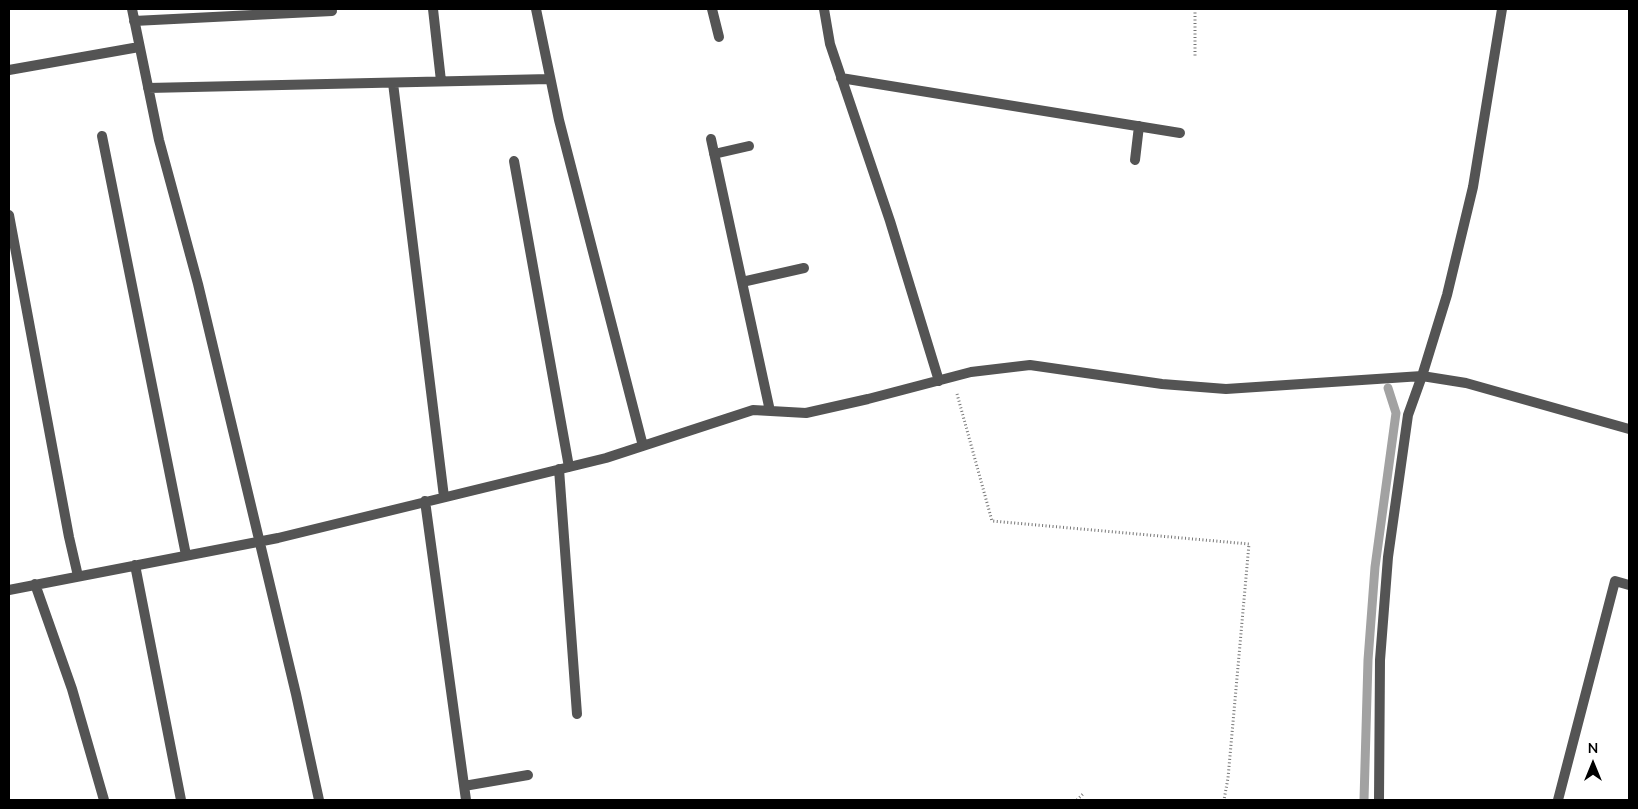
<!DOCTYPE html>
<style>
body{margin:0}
#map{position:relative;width:1638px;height:809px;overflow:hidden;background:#fff;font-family:"Nunito Sans",sans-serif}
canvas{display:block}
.frame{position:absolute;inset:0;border:10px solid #000;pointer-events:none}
.north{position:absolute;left:1568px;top:739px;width:50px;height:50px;-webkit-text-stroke:4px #fff;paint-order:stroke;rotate:0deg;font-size:14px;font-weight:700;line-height:20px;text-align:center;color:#000}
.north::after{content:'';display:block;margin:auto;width:18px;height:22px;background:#000;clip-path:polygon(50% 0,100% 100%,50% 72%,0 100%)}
</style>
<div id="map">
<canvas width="1638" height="809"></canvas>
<div class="frame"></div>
<div class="north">N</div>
</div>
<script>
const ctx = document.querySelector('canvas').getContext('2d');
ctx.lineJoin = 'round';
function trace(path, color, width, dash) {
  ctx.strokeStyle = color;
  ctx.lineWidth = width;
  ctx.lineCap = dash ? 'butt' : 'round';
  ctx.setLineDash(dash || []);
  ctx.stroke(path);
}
trace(new Path2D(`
 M1364,800L1368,660L1375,567L1396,413L1388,388`), '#a2a2a2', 9);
trace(new Path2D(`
 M1195,9V56
 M957,394L992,521L1249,544L1228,778L1224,800
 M1077,800L1083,794`), '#767676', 3, [1, 2.5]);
trace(new Path2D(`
 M132,9L159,140L198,284L296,694L319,800
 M433,9L441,81
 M536,9L559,120L643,446
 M712,9L719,37
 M824,9L830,44L890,221L939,381
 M134,21L332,11
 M9,70L139,47
 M841,78L1180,133
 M393,83L444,497
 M148,88L550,79
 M102,136L186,555
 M711,139L770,411
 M714,154L749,146
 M1135,160L1139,126
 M514,161L569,467
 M9,215L69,537L78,576
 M742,282L804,268
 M559,469L577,714
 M425,501L466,800
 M135,565L181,800
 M35,584L72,689L104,800
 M9,590L278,538L606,458L753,410L806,413L868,399L971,372L1030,365L1162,384L1226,389L1422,376L1466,383L1629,429
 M464,786L528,775
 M1379,800L1380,660L1388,557L1408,415L1422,376L1447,295L1473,187L1502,9
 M1558,800L1615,581L1629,585`), '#545454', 10);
</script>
